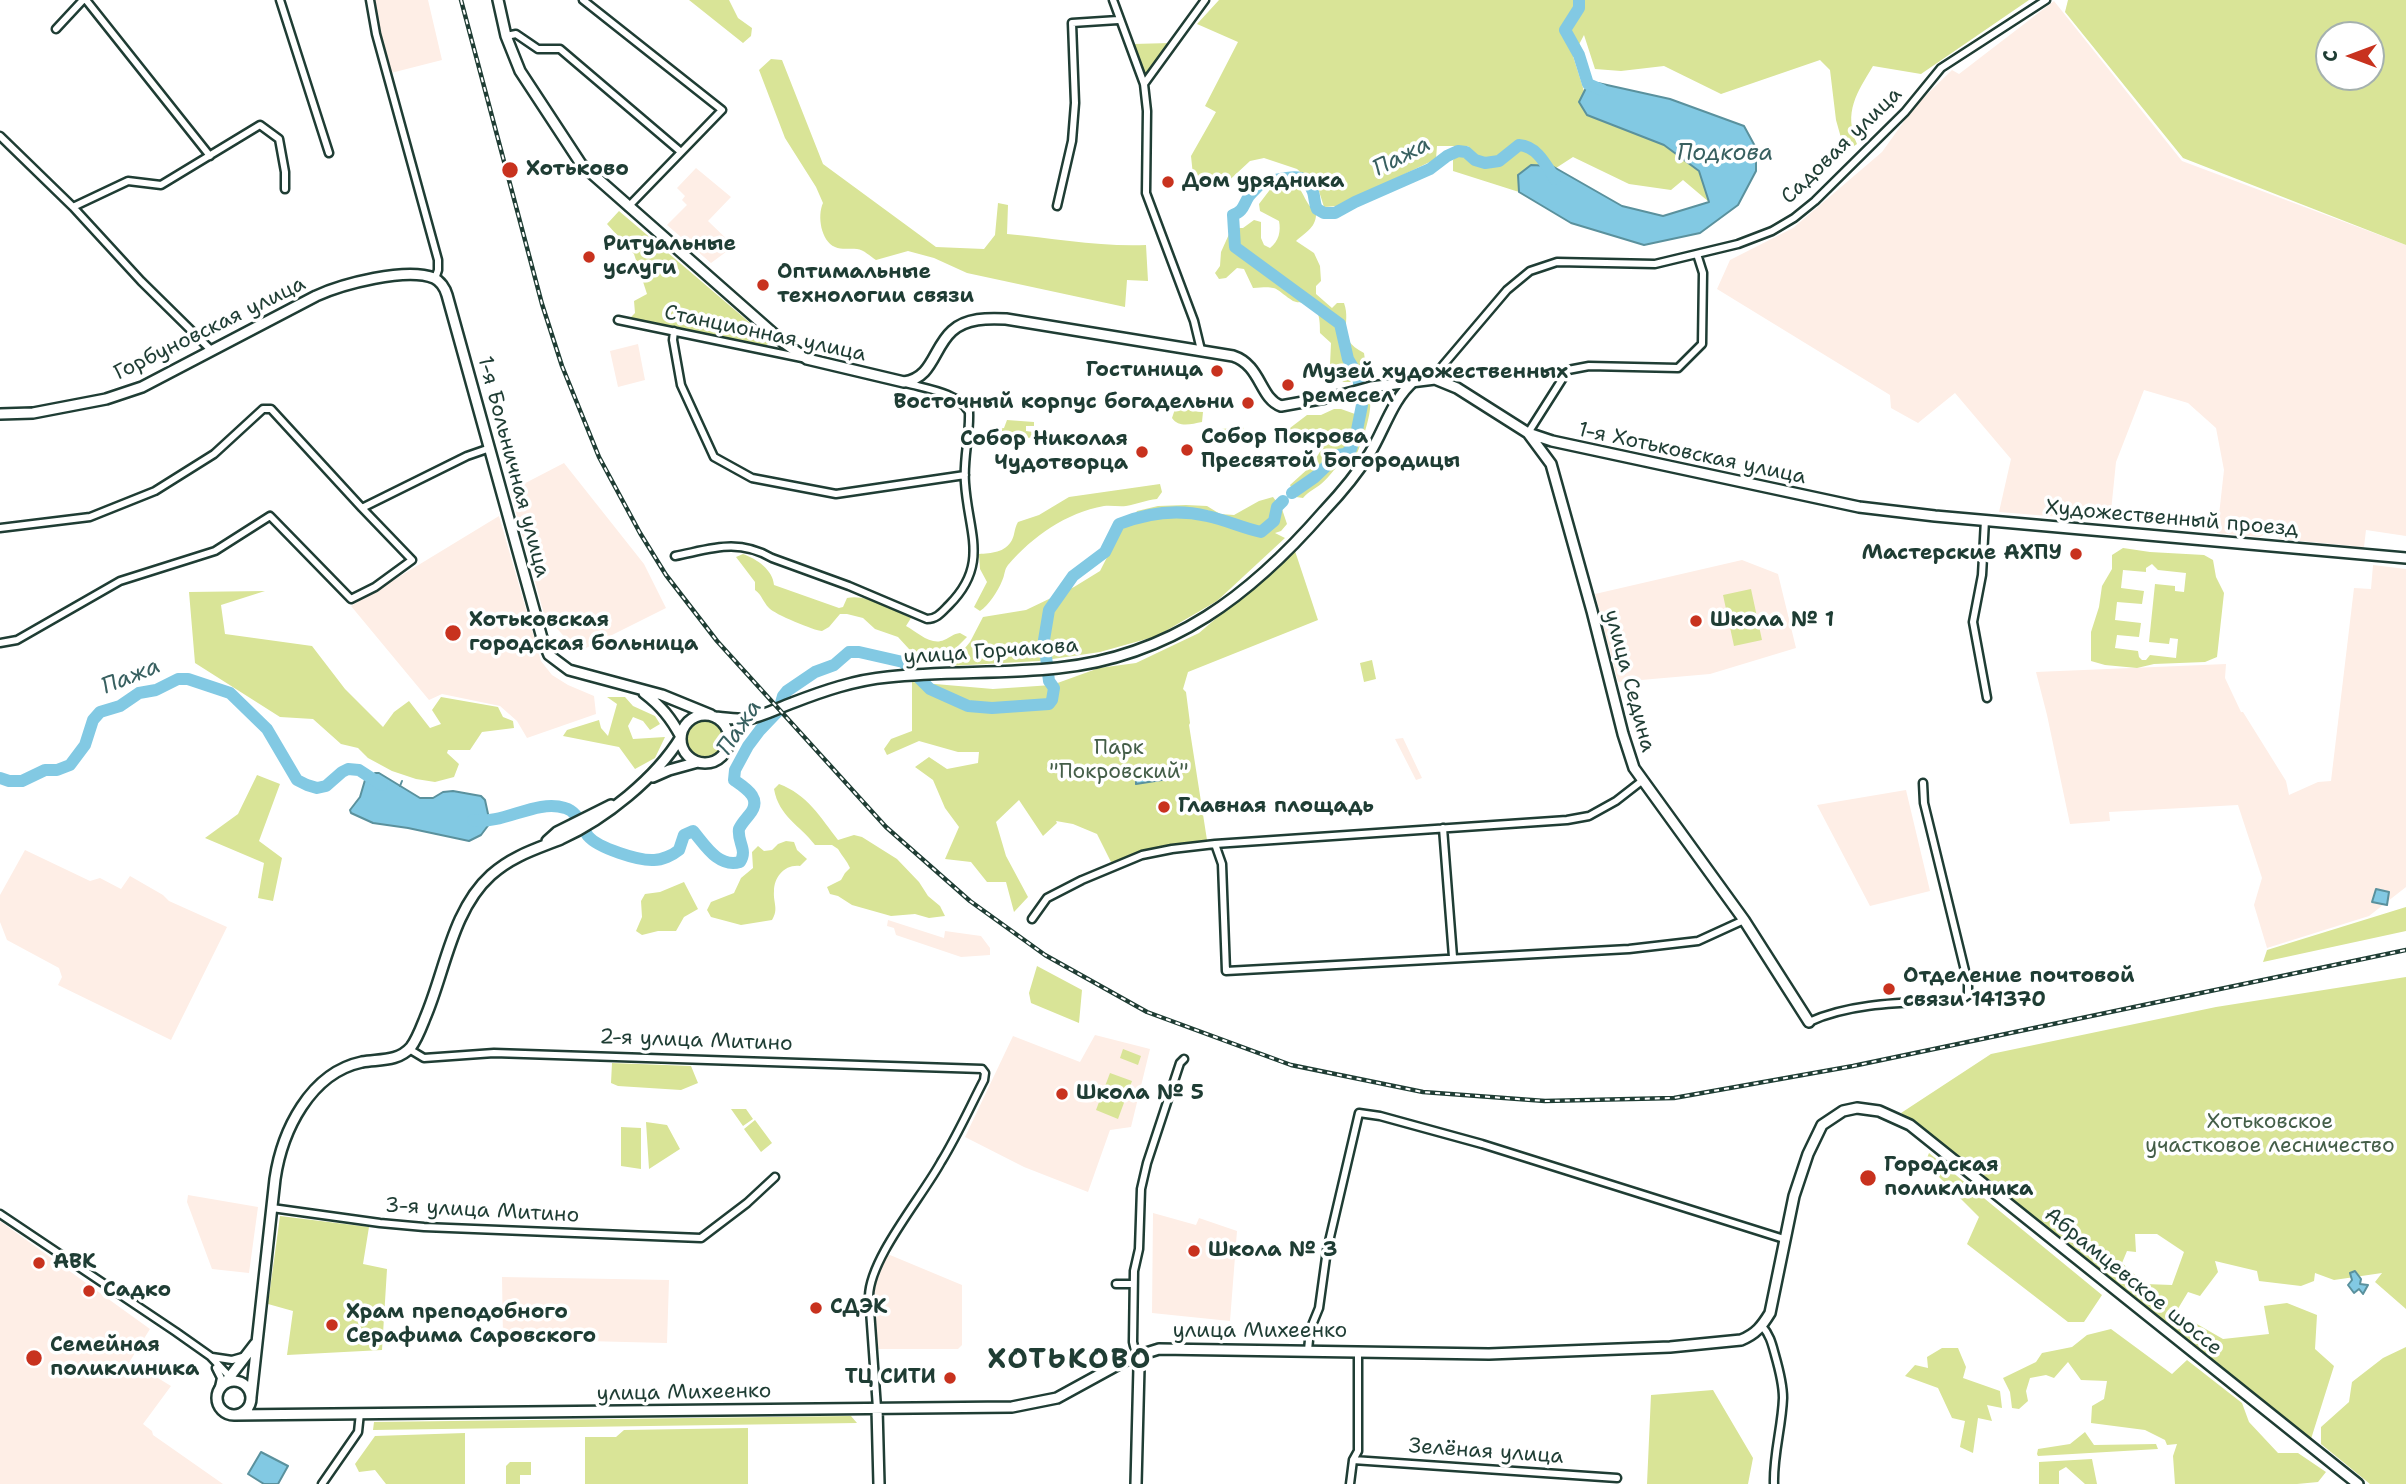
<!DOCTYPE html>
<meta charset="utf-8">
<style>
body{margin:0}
#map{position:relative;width:2406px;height:1484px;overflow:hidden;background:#fff;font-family:"Shantell Sans",sans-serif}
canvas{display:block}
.north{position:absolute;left:2315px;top:21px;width:70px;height:70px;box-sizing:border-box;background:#fff;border:2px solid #a5b1ae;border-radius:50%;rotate:270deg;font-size:19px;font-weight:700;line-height:28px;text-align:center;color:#1f3d34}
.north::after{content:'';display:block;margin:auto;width:24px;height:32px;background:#c8321e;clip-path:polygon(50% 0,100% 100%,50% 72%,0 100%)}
</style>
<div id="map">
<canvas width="2406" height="1484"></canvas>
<div class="north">С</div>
</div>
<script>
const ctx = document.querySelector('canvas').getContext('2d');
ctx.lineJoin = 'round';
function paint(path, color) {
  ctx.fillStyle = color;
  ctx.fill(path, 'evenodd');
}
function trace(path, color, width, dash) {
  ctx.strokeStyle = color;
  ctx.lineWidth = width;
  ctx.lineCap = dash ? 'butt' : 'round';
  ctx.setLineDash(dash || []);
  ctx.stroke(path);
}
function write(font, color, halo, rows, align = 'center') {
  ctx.font = font + ' "Shantell Sans",sans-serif';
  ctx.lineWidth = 7;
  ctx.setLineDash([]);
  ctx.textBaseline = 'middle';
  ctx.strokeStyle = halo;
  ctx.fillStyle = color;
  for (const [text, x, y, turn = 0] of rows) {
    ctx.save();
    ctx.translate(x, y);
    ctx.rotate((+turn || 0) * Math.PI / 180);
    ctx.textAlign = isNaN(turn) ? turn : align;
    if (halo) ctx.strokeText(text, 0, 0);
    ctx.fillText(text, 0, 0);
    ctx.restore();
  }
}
paint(new Path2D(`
 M372,0H428L442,60L387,74Z
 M2054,1L2182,161L2406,245V536L2366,530L2364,547L2280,539L2271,530L2260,537L2217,533L2224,470L2216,428L2188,403L2144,390L2116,462L2110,521L1999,512L2011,459L1955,393L1918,423L1891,408L1890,395L1717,289L1730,260L1793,228L1882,152L1915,106L1952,70L1959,74Z
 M696,168L731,197L708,221L734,246L711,263L667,225L687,205L682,200L685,196L677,188Z
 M638,344L645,380L618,387L610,351Z
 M564,463L644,564L666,608L578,652L544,614L510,491Z
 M499,516L541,661L552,675L568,685L594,696L596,714L527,738L517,721L500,706L442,694L429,700L351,606Z
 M1742,560L1778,574L1796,648L1710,674L1618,682L1595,594Z
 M2373,565L2406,569V887L2369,916L2267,948L2254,905L2262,878L2238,805L2109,812L2110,821L2070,824L2047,715L2036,672L2226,664L2225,678L2241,712H2243L2286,781L2289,795L2318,782L2331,781L2354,588L2371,589Z
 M1403,738L1422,778L1416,780L1395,739Z
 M1906,790L1930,891L1870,906L1817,805Z
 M25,850L90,881L100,878L121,889L130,876L163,895L169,901L227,927L171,1040L58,985L62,977L59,968L7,940L0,922V895Z
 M888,920L944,938L945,931L981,936L990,948V955L961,957L896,935L894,928L887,926Z
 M1095,1035L1150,1049L1131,1127L1110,1130L1088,1192L1024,1167L965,1137L1013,1036L1080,1062Z
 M188,1195L258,1207L249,1273L212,1269L187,1202Z
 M1153,1213L1196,1225L1199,1218L1237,1231L1230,1321L1152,1313Z
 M0,1221L150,1329L130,1361L171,1386L143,1424L152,1431L153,1435L223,1484H0Z
 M890,1255L962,1285V1345L958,1349H876L873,1287L887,1256Z
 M502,1277L669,1280L667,1343L503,1339Z`), '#feeee6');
paint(new Path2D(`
 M689,0H729L738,18L752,28L751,36L743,43Z
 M1219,0H2029L1921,74L1873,66C1857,93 1843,112 1857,144L1845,152L1836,120L1830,70L1820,60L1721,94L1664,66L1621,71L1595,69L1584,35L1573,56L1584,91L1579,102L1587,115L1664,145L1699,171L1709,202L1683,180L1671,190L1629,184L1573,157L1556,168L1552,166L1518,175L1519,192L1453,171V160L1469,146H1437L1436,159L1338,206L1324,207L1318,188L1297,169L1264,158L1250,161L1222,187L1201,190L1194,185L1191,156L1216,112L1205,106L1238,42L1197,24Z
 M2068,0H2406V245L2183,158L2065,12ZM2329,35H2371V77H2329Z
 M1170,43L1147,75H1142L1133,44Z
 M771,59L782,60L823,164L936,247L984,249L995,235L998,203L1008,205L1007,234C1053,238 1100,247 1146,245L1148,281L1127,280L1125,307L967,273L934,258L908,251L876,260C870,256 864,250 857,249C849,248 842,250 835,247C821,241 817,216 823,203L816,187L785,138L759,70Z
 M1284,180C1304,181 1302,203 1316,212C1317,227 1306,232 1296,241L1314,253L1320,266L1321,281L1316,286V294L1332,308L1337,303H1344C1352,325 1334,337 1364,353L1366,367L1350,382H1343L1330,365L1331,343L1320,333C1320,320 1320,305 1304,303C1299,302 1298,303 1293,301C1273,288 1280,286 1253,288L1244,269L1237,268L1226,278L1219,279L1215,273L1220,266L1221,252L1230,232L1236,228H1243L1254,220L1261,222V238L1264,245L1270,248C1279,241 1281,231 1279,221L1260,211L1259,204L1272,187Z
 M619,211L763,334L768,339V344L765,346L753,344L629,319L635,313L634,301L647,294L634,254L607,224Z
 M1370,403C1372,413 1360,450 1354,459C1333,465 1336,471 1321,484C1315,489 1309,491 1303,498L1296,497L1290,485L1311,466L1323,447L1325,433L1321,428C1307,431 1307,446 1290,442V428L1307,415H1321L1334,409H1341L1355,414L1366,404Z
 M1185,407L1191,411L1203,412L1202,422C1191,424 1179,428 1172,418L1175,409Z
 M1007,420L1034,422V426H1026V431L1054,435L1053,440L1042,436L1027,438L1020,432L992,434V430L1004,428Z
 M1243,427L1244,431L1218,440L1219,444L1204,445L1211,430Z
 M1160,484L1162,492L1157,499C1146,500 1137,504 1126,506C1119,507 1111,505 1104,506C1066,513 1033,536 1008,565C1004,570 1005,575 1002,581C998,591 989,605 980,611L974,607L987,582L980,569L979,554C991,553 1005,553 1012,540C1015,534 1014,529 1018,522L1039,515L1069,497Z
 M1273,497L1282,509L1287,524L1281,531L1275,533L1285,538L1217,601L1157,636L1100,652L1039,661L950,666L970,642L983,617L1026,610L1074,587L1100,571L1123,526L1135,524L1133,517L1137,511L1158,506L1186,505L1207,506L1220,514L1234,515L1259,501Z
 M2123,548L2150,552L2204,555L2213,560L2216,577L2224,593L2217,657L2205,662L2154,664L2137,668L2105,665L2091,661V632L2099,607L2102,586L2112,569V555ZM2152,564L2158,570L2186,573L2184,592L2175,591V586L2155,584L2149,642L2169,644L2170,638L2178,639L2176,658L2150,655L2146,660H2142L2139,657L2138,651L2115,648L2117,635L2139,637L2141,623L2115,620L2117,602L2142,604L2144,591L2121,588L2123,570L2146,572V568Z
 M1295,551L1318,620L1188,672L1183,689L1186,692L1190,723L1189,725L1207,840L1111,862L1097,834L1073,824L1056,821L1057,823L1043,836L1019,800L996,822L1006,856L1028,897L1014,912L1006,882H987L971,862L945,859L959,827L945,808L933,780L915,767L929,757L947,769L978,763L979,752H958L919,741L887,755L884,749L891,739L912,731V682L993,689L1052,685L1099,668L1136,663L1199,633Z
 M743,554C757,559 773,570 774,585L839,608L843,607L847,598C868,594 892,610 911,618L906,626C917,632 931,646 944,640C951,637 953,634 960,633L967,637L950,654L942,657L925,655L909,649L898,637L875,629L863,618L847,614H840L829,627L822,631C815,631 774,614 769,608C763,602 762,595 755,590V582L736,557Z
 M1751,589L1762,640L1734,646L1723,595Z
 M265,591L221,605L225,634L312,646L345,689L383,727L394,712L409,701L430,728L441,724L432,710L441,697L498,707L503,717L513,721L514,728L482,732L470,750H448L447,753L459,764L454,777L435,782L416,779L392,771L368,758L358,748L341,744L313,719L280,717L195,663L189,592Z
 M1372,660L1376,679L1364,682L1360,663Z
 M607,697H625L633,706L655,716L660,724L650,730L643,721L633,717L628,726L633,739L665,737L655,758L635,769L619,747L563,736L567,730L599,720L601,728L608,736L617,704Z
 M687 739a18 18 0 1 1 36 0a18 18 0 1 1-36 0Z
 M257,775L280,784L259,841L282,858L273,901L258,898L264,863L205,838L238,814Z
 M779,784C807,794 821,818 838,840L854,835L862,837L897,859L919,882L928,896L940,906L945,916L929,918L915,914L891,916L852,905L838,896L830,894L827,887L841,880L845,873L850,868C847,861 842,856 838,849L832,845H815C800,825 779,817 774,789Z
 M786,841L794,842L797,850L807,859L800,866C785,864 774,877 774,891C773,903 779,909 772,920L741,925L711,917L707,910L711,902L734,893L741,878L753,868L752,852L758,846L764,851L772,850L778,844Z
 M684,882L698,909L684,917L676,931H658L642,935L636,931L642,917L641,901L645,894L660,892Z
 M2406,907V931L2263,962L2267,950Z
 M1037,966L1082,990L1079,1023L1031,1003L1029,993Z
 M2406,977V1309L2375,1282L2382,1273L2334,1280L2315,1273L2314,1281L2301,1286L2259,1281L2257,1271L2215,1261L2218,1272L2200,1296L2188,1292L2176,1312L2223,1339L2269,1334L2264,1306L2287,1303L2317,1315L2315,1349L2334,1366L2311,1439L2082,1260L1950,1149L1901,1113L1991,1054L2216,1007ZM2135,1234H2157L2184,1252L2172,1285L2145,1284L2122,1263L2127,1251L2136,1252Z
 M1123,1049L1141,1056L1138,1065L1120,1058Z
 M612,1063L691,1066L698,1083L681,1090L618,1086L611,1083Z
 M1110,1073L1132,1081L1118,1119L1096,1110Z
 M731,1109H746L753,1119L743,1126Z
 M755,1120L772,1143L761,1152L744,1129Z
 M646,1122L667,1125L680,1149L649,1169Z
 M621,1127L641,1128V1169L621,1166Z
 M1929,1153L2102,1295L2084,1322H2068L1967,1244L1979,1217L1925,1163Z
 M280,1216L369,1227L363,1264L387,1269L382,1350L287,1355L293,1311L268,1304Z
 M2111,1329L2172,1374L2187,1360L2242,1403L2249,1422L2278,1453H2298L2326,1472L2318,1482L2297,1484H2175L2173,1456L2177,1444L2167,1445L2165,1440L2145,1430L2091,1423L2092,1406L2104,1399L2107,1381L2081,1380L2068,1362L2054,1378L2046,1375L2030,1378L2026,1391L2028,1401L2019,1409L2012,1408L2010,1392L2003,1378L2036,1362L2042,1353L2072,1347L2087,1335Z
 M2406,1347V1484H2370L2321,1444V1427L2349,1402L2352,1382L2383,1358Z
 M1942,1348H1958L1966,1367L1963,1378L2000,1391L2002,1408L1987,1405L1992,1421L1978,1418L1973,1453L1960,1447L1965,1421L1952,1418L1938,1388L1905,1376L1915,1365L1928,1368L1927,1357Z
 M1713,1390L1753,1458L1748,1484H1647L1651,1395Z
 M851,1416L857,1423L373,1430L374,1422Z
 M748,1428V1484H585V1437H616L624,1430Z
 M2085,1432L2094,1445L2156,1444L2158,1449L2038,1456L2037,1454L2038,1449L2070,1444Z
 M465,1433V1484H386L375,1470L359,1472L355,1464L375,1436Z
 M2092,1459L2097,1484H2085L2066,1467L2059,1471V1484H2039V1462Z
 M510,1462H531V1475H520V1484H506V1466Z`), '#d9e497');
const water = new Path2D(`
 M1598,83L1670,99L1744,126L1756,148V171L1738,205L1700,233L1644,245L1571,223L1519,192L1518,175L1531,165L1552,166L1622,206L1663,216L1709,202L1699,171L1664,145L1587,115L1579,102L1588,84Z
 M1174,771V778L1136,784V777Z
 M375,773H379L420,798H433L443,792L453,791L481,796L485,800L490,823L481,835L469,841L408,828L373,823L351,813L350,810L360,797L365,780Z
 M2376,889L2389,892L2387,905L2372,902Z
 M2355,1271L2361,1279L2360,1284L2368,1285L2363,1294L2359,1289L2354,1293L2348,1285L2352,1280L2350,1273Z
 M261,1452L288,1466L278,1484H264L248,1474Z`);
paint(water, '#82c9e3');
trace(water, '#5a919d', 2);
trace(new Path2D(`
 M400,786L402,781`), '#5a919d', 2);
trace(new Path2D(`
 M1579,0V8L1565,30L1579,55L1588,84L1602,90
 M1292,493L1315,477L1338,455L1345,454L1351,449L1357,430L1362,405L1358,376L1348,359L1340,324L1235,247L1233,215C1244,211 1243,205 1249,196C1253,191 1258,187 1262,182C1279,182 1304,166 1313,192C1315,198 1314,203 1317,209L1324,213H1335L1355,202L1430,169L1447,156L1458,151L1466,152L1475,160L1485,163L1499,161L1519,145C1537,146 1546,165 1555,179
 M0,778L9,781H22L45,770H57L70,765L85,745L93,720L100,712L120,706L139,693L156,690L178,679H188L230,693L267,729L297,780L307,785L317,788L326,786L342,772L348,769L359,770L382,785
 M473,820C504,825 535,799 565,808C578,811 581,827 588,836C598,848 639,861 654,860C662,860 673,855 679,850L684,835L693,831C705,845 718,868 740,862C748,850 737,842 739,829C741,824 745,820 749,815C763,799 747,789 734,780L735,770L748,746L760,730L779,710L783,696L787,691L815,672L834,665L849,652H859L903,662L930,689L968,706L992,708L1049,704L1052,700L1054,688L1049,681L1044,640L1049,610L1073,576L1105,552L1119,524C1147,513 1178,509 1207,516C1226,520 1243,528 1261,532L1274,521L1277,507L1283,501`), '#82c9e3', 12);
const street = new Path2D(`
 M86,0L210,156
 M280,0L329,153
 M370,0L376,34L438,260V270L435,279
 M583,0L722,110L628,207
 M1113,0L1144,84L1147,111L1146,193L1194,321L1201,350
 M56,29L83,0
 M506,36L516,34L538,49H560L681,152
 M1144,84L1205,0
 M0,136L73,207L141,281L211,350
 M1057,206L1072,141L1075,103L1072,23L1118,20
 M73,207L128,181L161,185L260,125L279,139L285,172V189
 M618,320L802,358
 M674,331L673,340L681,385L714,457L752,478L836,494L965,475
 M1435,379L1439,370L1507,290L1530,271L1557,262L1655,264L1738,244L1772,231L1794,218L1815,201L1905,112L1941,68L2046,0
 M1528,433L1568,370L1589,366L1678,368L1702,344L1703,273L1697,254
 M1985,520L1982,575L1973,622L1987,698
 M0,528L90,517L155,491L214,454L263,409H271L362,508L467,456L490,448
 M675,556C711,549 737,538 772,558L849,586L927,619C937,619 942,612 949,605C990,564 968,532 965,483C963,459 970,436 969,412C957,392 927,389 906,383
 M0,643L17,640L120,581L215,551L270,516L351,599L375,587L412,560L362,508
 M1443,828L1453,957
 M1215,844L1222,864L1226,971L1629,949L1698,941L1744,920
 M1032,919L1047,898L1082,880L1142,855L1172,849L1215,844L1567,820L1589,816L1616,801L1643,780
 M1809,1022C1854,1001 1912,1003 1961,1000L1968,995V983L1924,803L1923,783
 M409,1049L424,1058L494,1053L982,1069L985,1073L984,1080C970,1107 957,1136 941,1162C922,1197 870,1258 869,1296L877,1408
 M272,1208L380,1223L424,1227L701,1238L747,1203L775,1177
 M0,1214L176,1332L210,1356L230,1377L239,1382
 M1116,1284H1133
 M1762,1326C1770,1335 1772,1344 1775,1355C1779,1369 1783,1384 1783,1398C1782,1427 1773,1455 1774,1484
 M1308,1350L1310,1330L1319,1308L1327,1250L1359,1113L1380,1116L1482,1144L1784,1239
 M1136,1355L1133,1342L1134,1271L1139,1249L1141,1189L1147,1163L1180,1063L1184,1059
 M212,1357L232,1360L246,1356
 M216,1368L221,1378L218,1392
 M1353,1460L1617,1478
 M322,1484L358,1432L360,1413
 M1350,1484L1353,1460L1358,1451V1351`);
const secondary = new Path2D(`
 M498,0L506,36L520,71L581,164L783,342L807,359L904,382C933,378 933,348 952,331C966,318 988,318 1006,319L1233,356C1261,365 1260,399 1281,406L1342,395L1371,387L1435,379L1457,388L1528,433L1552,441L1859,507L1935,516L2406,558
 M0,414L33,413L106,399L142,387L316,296C342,284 406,267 434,278C440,281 445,288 447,295L542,638L549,655L569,670L662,695L711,715
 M1528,433L1551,464L1592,611L1623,734L1634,768L1744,920L1809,1022
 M681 739a24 24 0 1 1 48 0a24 24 0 1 1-48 0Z
 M715,717C725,718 736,720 747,719C761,717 778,708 792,703C823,691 855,680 888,677C945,671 1001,674 1058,668C1172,656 1251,595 1324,511C1341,493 1357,474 1370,453C1384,430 1393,398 1414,381
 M729,744L738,729L749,719
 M653,777L669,770L698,762
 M547,841L557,832L611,805
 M1136,1355L1139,1367L1136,1484
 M217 1398a17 17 0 1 1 34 0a17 17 0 1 1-34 0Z
 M225,1383L255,1344
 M251,1397L275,1179C282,1131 310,1073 362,1062C379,1059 398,1062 411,1047C417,1039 421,1028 425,1018C445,972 452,910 491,875C512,856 536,849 561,839C605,819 656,778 681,737C671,718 661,706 644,693
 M877,1408L879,1484
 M235,1415L1012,1407L1057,1398L1130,1358L1159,1349L1489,1354L1670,1347L1741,1340C1756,1334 1762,1326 1770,1313L1794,1196L1808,1154L1822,1125L1843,1111L1857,1108L1879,1111L1910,1125L2358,1484`);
trace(street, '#1f3d34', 11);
trace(secondary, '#1f3d34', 14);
trace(street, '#fff', 6);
trace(secondary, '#fff', 9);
const rail = new Path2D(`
 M461,0L542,304L562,366L599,457L640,533L666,575L717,641L886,827L970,901L1045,955L1147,1012L1291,1065L1423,1092L1545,1101L1674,1098L1853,1066L2406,950`);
trace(rail, '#1f3d34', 4.5);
trace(rail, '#fff', 2, [5]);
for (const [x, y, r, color] of [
 [510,170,9,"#c8321e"],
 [1168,182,7,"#c8321e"],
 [589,257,7,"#c8321e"],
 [763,285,7,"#c8321e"],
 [1217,371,7,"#c8321e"],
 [1288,385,7,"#c8321e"],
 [1248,403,7,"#c8321e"],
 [1187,450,7,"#c8321e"],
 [1142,452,7,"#c8321e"],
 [2076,554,7,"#c8321e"],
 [1696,621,7,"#c8321e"],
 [453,633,9,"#c8321e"],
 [1164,807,7,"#c8321e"],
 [1889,989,7,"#c8321e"],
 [1062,1094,7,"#c8321e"],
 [1868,1178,9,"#c8321e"],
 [1194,1251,7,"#c8321e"],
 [39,1263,7,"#c8321e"],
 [89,1291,7,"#c8321e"],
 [816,1308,7,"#c8321e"],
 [332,1325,7,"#c8321e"],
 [34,1358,9,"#c8321e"],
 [950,1378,7,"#c8321e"]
]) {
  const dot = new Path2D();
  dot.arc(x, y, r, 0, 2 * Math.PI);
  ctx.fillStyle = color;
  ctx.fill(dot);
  trace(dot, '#fff', 2.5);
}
write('21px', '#1f3d34', '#fff', [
 ["Садовая улица",1842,146,-44],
 ["Горбуновская улица",210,329,-26],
 ["Станционная улица",765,334,12],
 ["1-я Хотьковская улица",1692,454,12],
 ["1-я Больничная улица",513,467,75],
 ["Художественный проезд",2172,519,5],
 ["улица Горчакова",991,652,-4],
 ["улица Седина",1629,681,75],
 ["2-я улица Митино",696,1041,2],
 ["3-я улица Митино",482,1211,3],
 ["Абрамцевское шоссе",2133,1282,39],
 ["улица Михеенко",1260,1332],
 ["улица Михеенко",684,1393,-1],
 ["Зелёная улица",1486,1452,4]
]);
write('bold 21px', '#1f3d34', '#fff', [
 ["Хотьково",526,170],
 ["Дом урядника",1182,182],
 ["Ритуальные",603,245],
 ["услуги",603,269],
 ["Оптимальные",777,273],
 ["технологии связи",777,297],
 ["Гостиница",1203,371,"right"],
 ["Музей художественных",1302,373],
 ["ремесел",1302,397],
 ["Восточный корпус богадельни",1234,403,"right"],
 ["Собор Покрова",1201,438],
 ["Пресвятой Богородицы",1201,462],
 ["Собор Николая",1128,440,"right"],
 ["Чудотворца",1128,464,"right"],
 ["Мастерские АХПУ",2062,554,"right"],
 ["Хотьковская",469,621],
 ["городская больница",469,645],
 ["Школа № 1",1710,621],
 ["Главная площадь",1178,807],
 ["Отделение почтовой",1903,977],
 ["связи 141370",1903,1001],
 ["Школа № 5",1076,1094],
 ["Городская",1884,1166],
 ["поликлиника",1884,1190],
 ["Школа № 3",1208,1251],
 ["ABK",53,1263],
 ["Садко",103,1291],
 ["СДЭК",830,1308],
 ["Храм преподобного",346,1313],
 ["Серафима Саровского",346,1337],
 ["Семейная",50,1346],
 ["поликлиника",50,1370],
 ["ТЦ СИТИ",936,1378,"right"]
], 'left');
write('21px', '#445e48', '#fff', [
 ["Парк",1119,749],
 ["\"Покровский\"",1119,773],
 ["Хотьковское",2270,1123],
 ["участковое лесничество",2270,1147]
]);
write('italic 23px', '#386060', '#fff', [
 ["Подкова",1725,154],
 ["Пажа",1402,157,-27],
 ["Пажа",131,677,-22],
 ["Пажа",740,728,-56]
]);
ctx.letterSpacing = '2px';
write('bold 28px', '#1f3d34', '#fff', [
 ["ХОТЬКОВО",1070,1361]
]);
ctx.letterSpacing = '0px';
</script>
